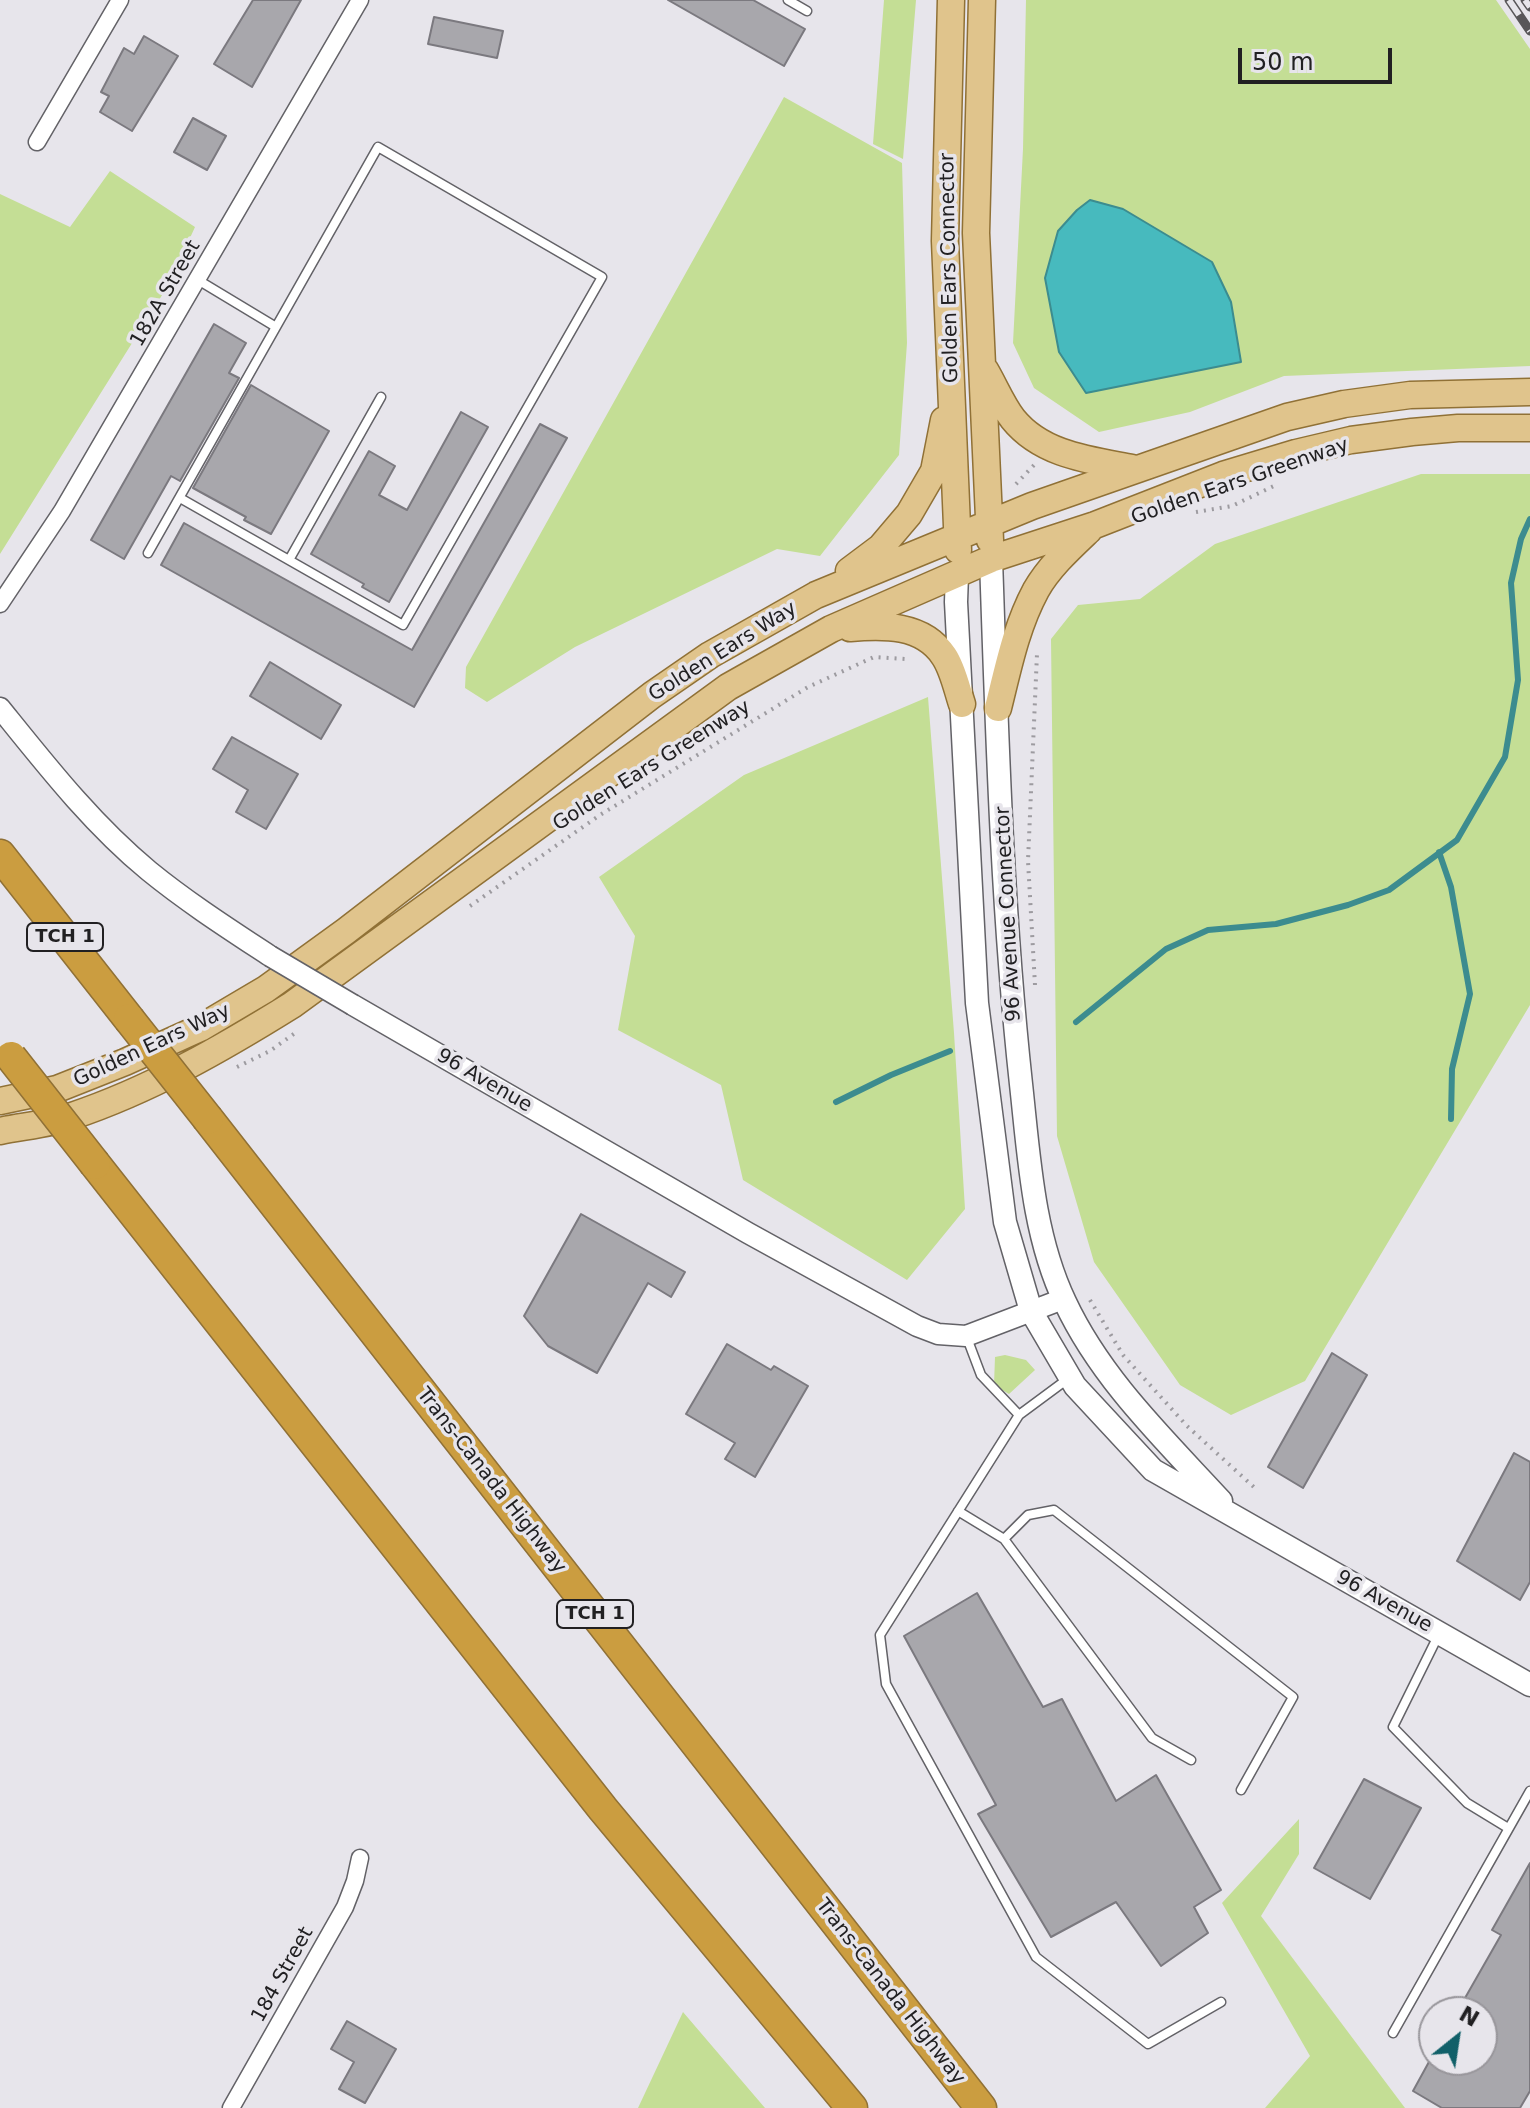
<!DOCTYPE html>
<style>
body{margin:0}
#map{position:relative;width:1530px;height:2108px;overflow:hidden;background:#e7e5eb;font-family:"DejaVu Sans",sans-serif}
canvas{display:block}
.north{position:absolute;left:1418px;top:1996px;width:80px;height:80px;box-sizing:border-box;background:#e7e5eb;border:2px solid #98969b;border-radius:50%;rotate:30deg;font-size:22px;font-weight:700;line-height:32px;text-align:center;color:#212022}
.north::after{content:'';display:block;margin:auto;width:28px;height:36px;background:#116069;clip-path:polygon(50% 0,100% 100%,50% 72%,0 100%)}
.scale{position:absolute;left:1238px;top:48px;width:154px;height:36px;box-sizing:border-box;border:4px solid #212022;border-top:0;padding-left:10px;font-size:24px;line-height:28px;white-space:nowrap;color:#212022;-webkit-text-stroke:6px #e7e5eb;paint-order:stroke}
</style>
<div id="map">
<canvas width="1530" height="2108"></canvas>
<div class="north">N</div>
<div class="scale">50 m</div>
</div>
<script>
const ctx = document.querySelector('canvas').getContext('2d');
ctx.lineJoin = 'round';
function paint(path, color) {
  ctx.fillStyle = color;
  ctx.fill(path, 'evenodd');
}
function trace(path, color, width, dash) {
  ctx.strokeStyle = color;
  ctx.lineWidth = width;
  ctx.lineCap = dash ? 'butt' : 'round';
  ctx.setLineDash(dash || []);
  ctx.stroke(path);
}
function write(font, color, halo, rows, align = 'center') {
  ctx.font = font + ' "DejaVu Sans",sans-serif';
  ctx.lineWidth = 7;
  ctx.setLineDash([]);
  ctx.textBaseline = 'middle';
  ctx.strokeStyle = halo;
  ctx.fillStyle = color;
  for (const [text, x, y, turn = 0] of rows) {
    ctx.save();
    ctx.translate(x, y);
    ctx.rotate((+turn || 0) * Math.PI / 180);
    ctx.textAlign = isNaN(turn) ? turn : align;
    if (halo) ctx.strokeText(text, 0, 0);
    ctx.fillText(text, 0, 0);
    ctx.restore();
  }
}
paint(new Path2D(`
 M884,0H916L903,159L873,144Z
 M1026,0H1496L1530,49V366L1284,376L1190,412L1099,432L1034,388L1013,343L1023,149Z
 M784,97L902,163L907,343L899,455L820,556L777,549L575,647L487,702L465,688L466,667Z
 M110,171L195,227L169,284L0,554V194L70,227Z
 M1421,474H1530V1005L1305,1381L1231,1415L1180,1385L1094,1262L1057,1136L1051,639L1078,605L1140,599L1215,544Z
 M928,697L954,1033L965,1209L907,1280L743,1180L721,1085L618,1030L635,936L599,877L744,775Z
 M1005,1355L1026,1360L1035,1370L1009,1394L994,1385L995,1357Z
 M1299,1819V1854L1261,1916L1405,2108H1265L1310,2056L1222,1903Z
 M683,2012L765,2108H638Z`), '#c4de95');
const water = new Path2D(`
 M1090,200L1123,209L1212,262L1231,302L1241,362L1086,393L1059,352L1045,278L1058,231L1077,210Z`);
paint(water, '#47babe');
trace(water, '#3c8c8f', 2);
trace(new Path2D(`
 M1439,852L1451,887L1470,994L1452,1069L1451,1119
 M1076,1022L1166,949L1208,930L1276,924L1348,905L1389,890L1457,840L1505,757L1518,680L1511,583L1521,539L1530,519
 M836,1102L891,1075L950,1051`), '#3c8c8f', 6);
const building = new Path2D(`
 M253,0H301L252,87L214,64Z
 M668,0H753L805,29L784,66Z
 M434,17L503,31L497,58L428,44Z
 M144,36L178,56L132,131L100,112L109,96L101,92L124,48L134,54Z
 M193,118L226,136L207,170L174,152Z
 M214,324L246,343L229,373L239,378L180,481L171,476L124,559L91,540Z
 M251,385L329,431L271,534L244,520L246,517L193,488Z
 M461,412L488,427L389,602L362,587L364,584L311,554L369,451L395,466L379,495L407,510Z
 M540,424L567,438L414,707L161,565L184,523L412,650Z
 M270,662L341,705L321,739L250,696Z
 M232,737L298,774L266,829L236,812L248,790L213,769Z
 M581,1214L685,1272L671,1297L648,1283L597,1373L548,1346L524,1316Z
 M727,1344L771,1370L774,1366L808,1386L755,1477L725,1459L735,1443L686,1414Z
 M1332,1353L1367,1375L1303,1488L1268,1467Z
 M1514,1453L1530,1462V1582L1520,1600L1457,1561Z
 M977,1593L1043,1707L1062,1699L1116,1801L1156,1775L1221,1890L1194,1907L1208,1933L1161,1966L1116,1902L1051,1937L978,1814L996,1805L904,1636Z
 M1364,1779L1421,1808L1370,1899L1314,1868Z
 M1530,1863V2091L1520,2108H1442L1413,2091L1430,2060H1482V2012H1457L1501,1935L1492,1930Z
 M347,2021L396,2049L365,2103L339,2089L354,2062L331,2049Z`);
paint(building, '#a8a7ac');
trace(building, '#7b797f', 2);
const service = new Path2D(`
 M788,0L807,11
 M180,498L403,625L602,277L378,147L276,327
 M148,553L276,327L198,280
 M289,560L381,397
 M967,1338L981,1375L1019,1415
 M1069,1378L1019,1415L880,1635L886,1684L1036,1957L1148,2044L1221,2002
 M958,1511L1004,1539L1152,1738L1191,1760
 M1004,1539L1028,1515L1054,1510L1293,1697L1241,1790
 M1439,1634L1393,1727L1467,1803L1508,1828
 M1393,2033L1530,1791`);
const minor = new Path2D(`
 M37,142L120,0
 M0,604L62,511L360,0
 M231,2108L345,1907L355,1881L360,1858`);
const tertiary = new Path2D(`
 M0,708C46,765 92,824 149,871C187,902 229,929 270,956
 M353,1005L748,1233L917,1326L938,1334L966,1336L1063,1299`);
const secondary = new Path2D(`
 M991,559C997,734 1002,910 1021,1084C1029,1157 1033,1235 1065,1302C1101,1379 1164,1439 1221,1501
 M957,574L956,602L977,1003L1005,1222L1031,1311L1075,1386L1153,1470L1530,1685`);
const primary = new Path2D(`
 M951,0L945,241L958,550
 M982,0L976,233L990,540
 M985,370C994,385 1002,405 1013,419C1042,455 1090,460 1132,468
 M849,571L881,547L909,514L934,471L944,420
 M850,628C883,625 923,624 944,656C953,669 957,689 962,704
 M998,708C1008,668 1016,627 1036,590C1049,567 1070,548 1089,530
 M0,1101L57,1089L125,1062L200,1028L266,989L346,931L652,695L710,655L816,595L1032,506L1287,417L1344,404L1410,395L1530,392
 M0,1131C24,1126 50,1124 72,1116C150,1090 223,1048 292,1005L728,687L831,629L991,559L1095,525L1223,475L1296,453L1351,440L1412,432L1458,428H1530`);
const motorway = new Path2D(`
 M0,855L129,1019
 M208,1119L981,2108
 M95,1164L603,1809L852,2108`);
trace(service, '#636267', 11);
trace(minor, '#636267', 19);
trace(tertiary, '#636267', 23);
trace(secondary, '#636267', 25);
trace(primary, '#907136', 29);
trace(motorway, '#907136', 33);
trace(new Path2D(`
 M1016,484L1036,463
 M1196,512L1232,506L1278,484
 M470,906L600,815L808,687L874,657L905,659L907,655
 M1035,985L1028,861L1037,654
 M237,1067L270,1051L295,1033
 M1090,1300L1123,1355L1187,1426L1256,1489`), '#9d9ba0', 4, [2, 6]);
trace(service, '#fff', 8);
trace(minor, '#fff', 16);
trace(tertiary, '#fff', 20);
trace(secondary, '#fff', 22);
trace(primary, '#e0c48c', 26);
trace(motorway, '#cb9d40', 30);
const rail = new Path2D(`
 M1509,0L1530,31
 M1525,0L1530,7`);
trace(rail, '#585659', 9);
trace(rail, '#e7e5eb', 6, [18]);
const tertiaryBridge = new Path2D(`
 M270,956L353,1005`);
const motorwayBridge = new Path2D(`
 M129,1019L208,1119
 M11,1057L95,1164`);
trace(tertiaryBridge, '#636267', 23, []);
trace(motorwayBridge, '#907136', 33, []);
trace(tertiaryBridge, '#fff', 20);
trace(motorwayBridge, '#cb9d40', 30);
for (const [x, y, w] of [
 [65,937,76],
 [595,1614,76]
]) {
  const box = new Path2D();
  box.roundRect(x - w / 2, y - 14, w, 28, 6);
  ctx.fillStyle = '#e7e5eb';
  ctx.fill(box);
  trace(box, '#212022', 2);
}
write('bold 18px', '#212022', null, [
 ["TCH 1",65,937],
 ["TCH 1",595,1614]
]);
write('20px', '#212022', '#e7e5eb', [
 ["Golden Ears Connector",950,268,-91],
 ["182A Street",166,294,-60],
 ["Golden Ears Greenway",1240,482,-19],
 ["Golden Ears Way",723,652,-32],
 ["Golden Ears Greenway",652,766,-32],
 ["96 Avenue Connector",1009,914,-93],
 ["Golden Ears Way",152,1046,-25],
 ["96 Avenue",484,1081,30],
 ["Trans-Canada Highway",491,1481,52],
 ["96 Avenue",1384,1602,29],
 ["184 Street",283,1975,-61],
 ["Trans-Canada Highway",890,1992,52]
]);
</script>
